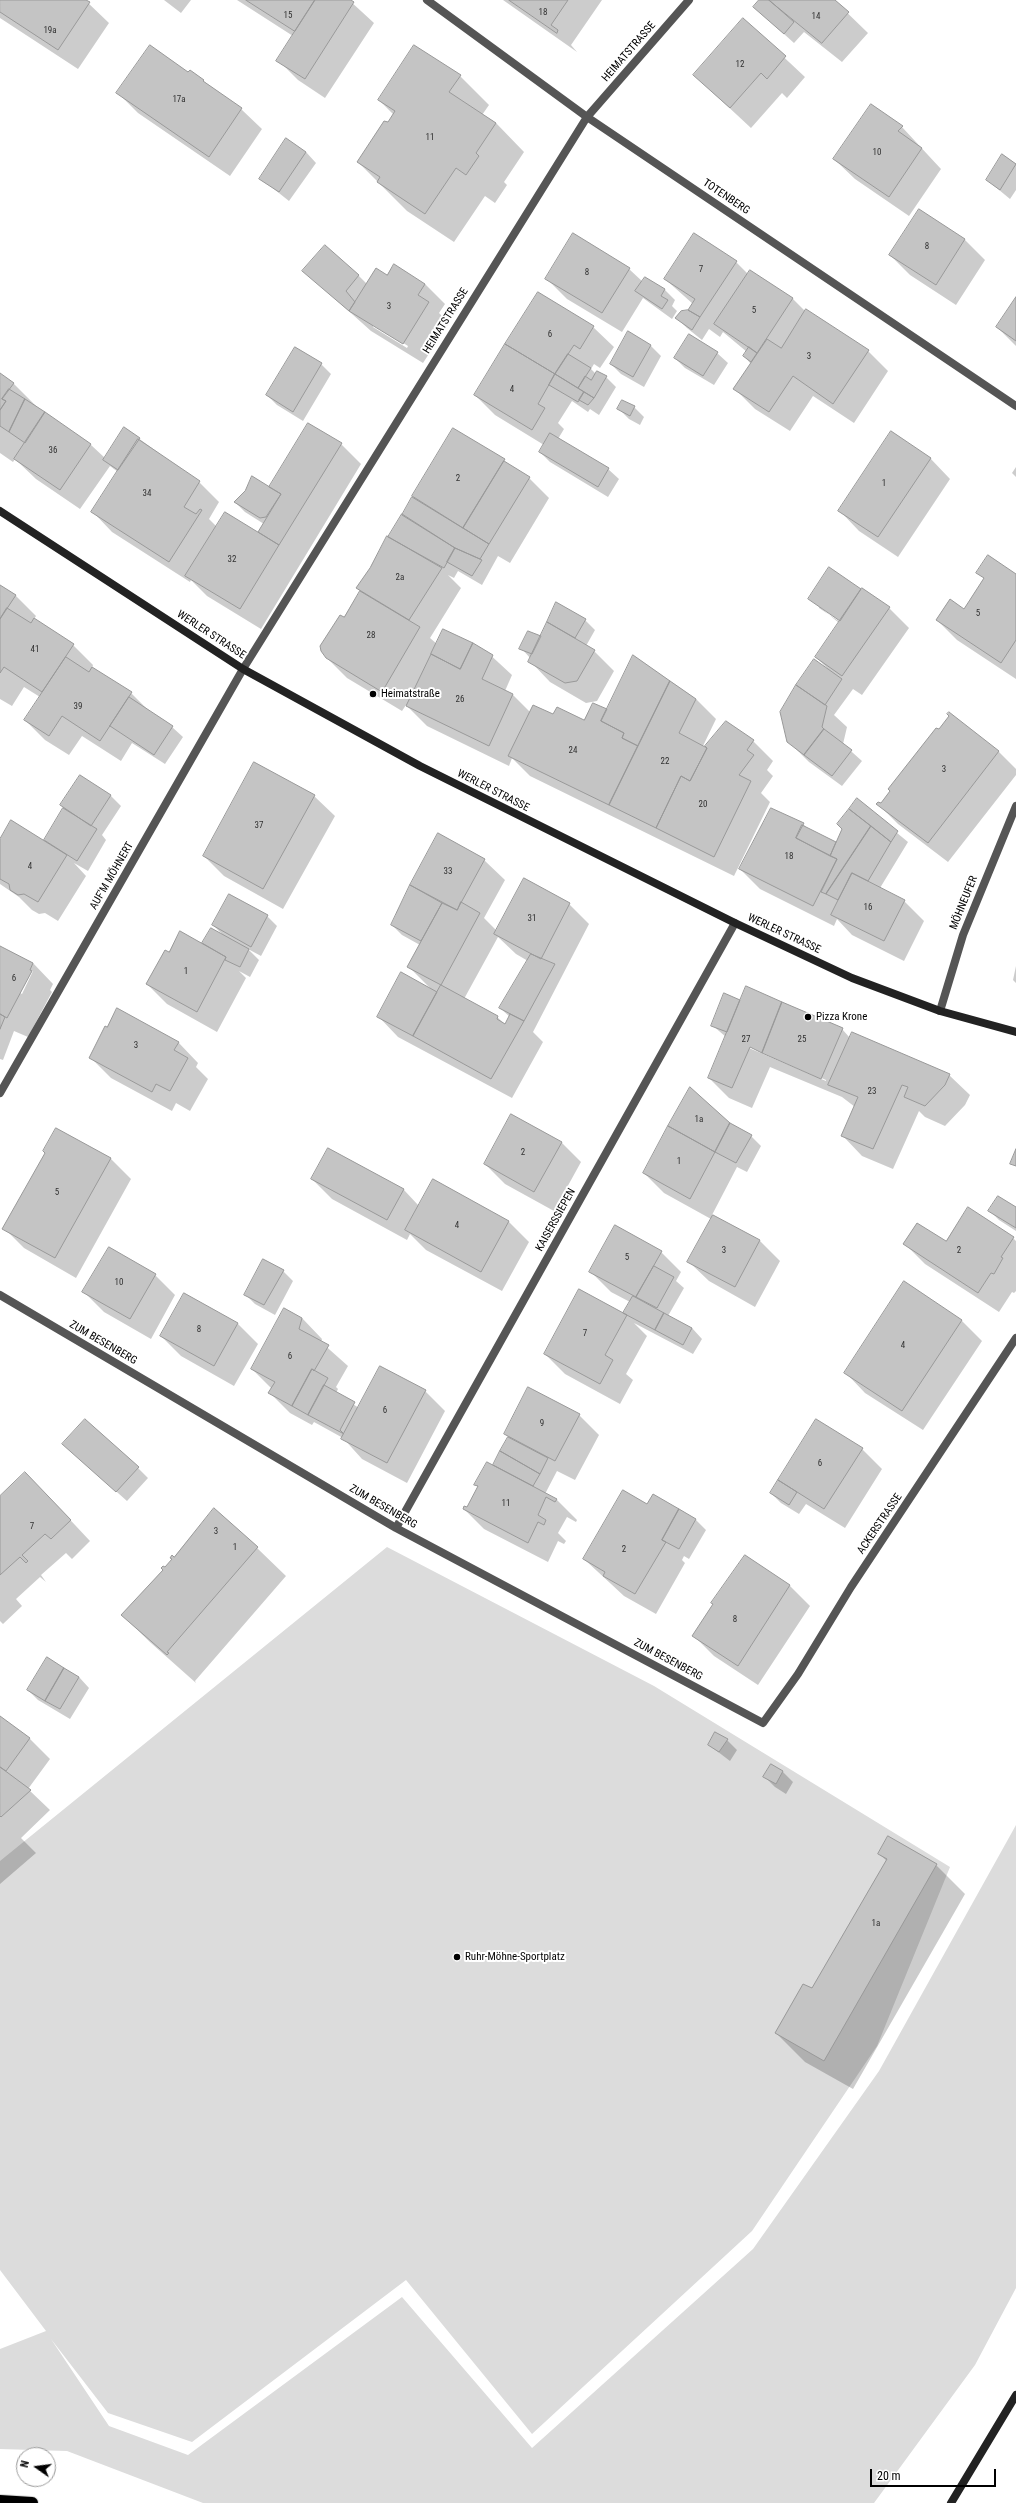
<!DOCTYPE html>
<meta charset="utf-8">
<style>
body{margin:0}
#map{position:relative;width:1016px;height:2503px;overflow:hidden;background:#fff;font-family:"Roboto Condensed",sans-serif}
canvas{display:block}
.north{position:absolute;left:16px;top:2447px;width:40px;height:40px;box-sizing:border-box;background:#fff;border:1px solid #999;border-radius:50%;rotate:284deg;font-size:11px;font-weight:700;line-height:16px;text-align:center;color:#000}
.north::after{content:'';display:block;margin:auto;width:14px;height:18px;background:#000;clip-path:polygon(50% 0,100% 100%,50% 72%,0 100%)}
.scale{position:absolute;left:870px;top:2469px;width:126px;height:18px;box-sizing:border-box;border:2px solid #000;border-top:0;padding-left:5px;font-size:12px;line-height:14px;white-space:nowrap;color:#000;-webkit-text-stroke:3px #fff;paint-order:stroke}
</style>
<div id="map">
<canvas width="1016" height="2503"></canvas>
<div class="north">N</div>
<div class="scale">20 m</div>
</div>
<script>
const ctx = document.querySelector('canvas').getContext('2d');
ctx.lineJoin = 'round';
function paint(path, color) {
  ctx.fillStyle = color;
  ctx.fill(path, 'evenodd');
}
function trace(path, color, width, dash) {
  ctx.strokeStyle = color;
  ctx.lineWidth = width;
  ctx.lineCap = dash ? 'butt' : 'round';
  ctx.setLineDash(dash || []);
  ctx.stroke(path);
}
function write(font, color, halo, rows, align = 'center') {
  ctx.font = font + ' "Roboto Condensed",sans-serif';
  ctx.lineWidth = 4;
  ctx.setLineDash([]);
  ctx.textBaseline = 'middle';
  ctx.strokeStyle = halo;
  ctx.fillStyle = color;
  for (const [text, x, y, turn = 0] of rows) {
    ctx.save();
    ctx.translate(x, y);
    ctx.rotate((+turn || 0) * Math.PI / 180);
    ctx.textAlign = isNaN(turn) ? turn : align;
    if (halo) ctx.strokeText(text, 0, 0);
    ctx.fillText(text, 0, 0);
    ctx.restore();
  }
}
paint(new Path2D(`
 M387,1547L654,1686L950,1867L877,2046L752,2231L532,2434L406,2280L192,2442L108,2413L51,2339L109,2426L188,2455L402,2297L532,2448L753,2249L879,2071L1016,1825V2288L975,2365L874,2503H203L67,2451L0,2449V2349L46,2331L0,2270V1861Z`), '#dcdcdc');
paint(new Path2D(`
 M0,0H85L109,23L78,69L0,18Z
 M164,0H191L181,13Z
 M237,0H349L374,23L325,98L298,80L278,60L293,36Z
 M503,0H602L571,45L577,52Z
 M760,0H834L868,33L842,62L804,32L794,43L754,7Z
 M743,19L805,77L787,98L782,93L751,128L694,75Z
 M190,71L241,109L262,129L230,176L138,113L118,93Z
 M460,76L489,105L482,115L496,123L524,152L504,182L507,185L495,203L485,196L454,242L407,211L358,162L394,115L379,100Z
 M902,127L941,169L909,216L855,179L834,159Z
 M306,152L316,163L289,201L260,178Z
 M1003,155L1016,164V190L1010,199L987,180Z
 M919,210L965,240L985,260L956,305L910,275L890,255Z
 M695,235L736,262L748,274L750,271L793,299L806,312L807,311L868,351L888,371L854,423L813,396L790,431L755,409L735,389L751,364L744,356L747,352L723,332L720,337L709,329L702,340L687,328L677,318L689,311L693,304L665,279Z
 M629,269L643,282L646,278L665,290L675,300L672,306L677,311L672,319L643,298L622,332L567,299L547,279Z
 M304,271L358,275L367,284L387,276L425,284L445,304L439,313L449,323L423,363L371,331ZM373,324L408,346L407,348L373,327Z
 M1016,299V346L997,327Z
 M593,327L614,347L600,368L594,364L591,369L596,374L606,377L616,387L599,415L590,409L588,412L572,401L558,423L564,429L558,439L608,469L619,479L608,497L550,462L540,452L544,445L495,415L475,395Z
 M628,333L651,346L661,356L644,387L621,374L611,364Z
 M717,353L728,363L714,385L685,368L675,358Z
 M321,364L331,374L303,421L277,405L267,395Z
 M0,374L13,383L40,410L91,445L105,458L138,438L199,482L219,502L209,519L217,527L259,533L264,524L245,512L235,502L274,491L341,444L361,464L261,629L207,596L191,580L190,582L112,532L92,511L118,472L110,466L80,509L36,479L15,459L13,462L0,453Z
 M634,407L644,417L640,425L629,419L619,409Z
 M454,430L529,478L549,498L510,563L498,556L482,585L458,571L454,578L448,575L461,588L430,638L437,644L443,630L486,651L512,675L505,691L513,695L531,713L585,721L607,710L634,656L696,699L716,719L703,746L706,748L726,722L753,741L773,761L767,770L773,776L761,793L770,802L734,876L530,776L512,758L509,766L427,726L406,705L402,711L347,678L327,658L345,619L361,592L358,589Z
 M930,458L950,479L898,557L859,531L839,510Z
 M1016,467V477L1012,473Z
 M978,572L1016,576V679L957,640L937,620L964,610L985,579Z
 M0,586L16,596L36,616L34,619L73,645L93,665L92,668L131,693L150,712L172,727L183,737L165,764L132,743L121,761L82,736L69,755L45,740L25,720L40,697L24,687L12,706L0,699Z
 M862,589L889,608L909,628L862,695L853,689L834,715L847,727L843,744L862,761L842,786L809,762L788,741L828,669L816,657L839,623L809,598ZM819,605L844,623L843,624L819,608Z
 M557,604L585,620L595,630L586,646L594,651L614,671L597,701L586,703L550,682L530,661L531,659L521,648L541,638Z
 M998,751L1016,769V775L948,862L898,824L878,804L881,805Z
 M80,776L111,796L121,806L102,835L106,840L88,871L74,863L86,876L58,921L45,913L39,914L32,910L19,897L0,884V841L44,842L64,808L62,805Z
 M314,796L335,816L283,909L224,876L204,856Z
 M857,800L908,842L880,888L904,901L924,921L904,961L852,935L837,919L834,926L760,889L740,869L763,823L803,824L808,829L836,844Z
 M439,834L484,860L505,880L484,918L497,931L569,904L589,924L533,1032L543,1042L512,1098L398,1037L378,1016L430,988L408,966L420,945L402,935L392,925L397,915L396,913ZM498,937L516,954L528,961L500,1008L510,1017L506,1025L497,1017L464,999Z
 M267,916L277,926L261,956L248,949L259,960L250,977L239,971L246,978L217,1032L167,1004L147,984L169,954L202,945L211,929L224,936L213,925Z
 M0,947L33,963L53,984L50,990L52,992L28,1037L14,1031L3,1060L0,1059ZM31,971H33L22,994L20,993Z
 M1016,966V983L1013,980Z
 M740,1001L842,1029L850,1038L949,1075L970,1095L965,1105L945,1126L925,1117L919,1111L893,1169L862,1156L842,1135L855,1107L842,1097L770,1067L752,1108L729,1098L709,1078L726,1037L712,1025ZM749,1046L826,1080V1081L749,1048Z
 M178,1042L198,1063L196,1067L208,1079L190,1111L176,1103L172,1111L111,1078L91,1058Z
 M730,1124L751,1136L761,1146L747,1172L737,1167L712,1215L760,1241L780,1261L755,1307L709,1281L688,1261L711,1219L664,1193L644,1173Z
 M57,1129L111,1159L131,1179L76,1278L24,1248L4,1228L46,1153Z
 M561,1142L581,1162L554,1211L505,1184L485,1164Z
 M328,1149L404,1190L419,1206L433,1180L509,1222L529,1242L502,1291L426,1250L410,1234L407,1240L332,1199L312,1179Z
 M1016,1208V1231L999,1220L989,1210Z
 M1013,1238L1016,1241V1291L1014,1293L1012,1292L999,1312L925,1264L905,1244Z
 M109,1249L155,1275L175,1295L151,1339L104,1312L84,1292Z
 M661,1252L681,1272L676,1281L684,1288L668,1316L692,1328L702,1339L693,1354L634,1323L647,1336L626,1374L633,1380L620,1404L565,1374L545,1354L624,1314L630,1302L611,1292L591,1272Z
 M283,1271L293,1281L275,1315L255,1304L245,1294Z
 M302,1318L322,1339L321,1342L348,1366L336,1387L338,1389L336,1393L359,1408L381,1367L425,1391L445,1411L407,1483L362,1459L343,1438L314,1422L312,1425L290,1413L270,1393L272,1389L252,1369Z
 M962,1321L982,1341L923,1430L865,1393L845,1372Z
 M238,1324L258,1344L234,1386L181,1356L161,1336Z
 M579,1415L599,1435L575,1480L557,1471L545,1494L557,1500L577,1520L576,1522L567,1517L558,1533L566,1541L564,1544L558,1541L548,1562L484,1529L464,1509L467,1508L478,1487L476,1485L493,1466L509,1437L505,1433Z
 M817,1421L862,1449L882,1469L845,1528L806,1504L799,1514L781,1503L771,1493Z
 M74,1454L138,1468L148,1478L127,1501Z
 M45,1493L90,1541L72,1559L66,1553L41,1575L46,1582L40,1577L16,1599L22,1606L3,1624L0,1621V1497Z
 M647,1506L679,1510L696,1520L706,1530L689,1559L684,1556L682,1560L685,1563L656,1614L624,1596L584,1559Z
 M257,1548L286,1576L195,1681L196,1683L151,1643L122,1615L174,1558Z
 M745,1557L790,1586L810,1606L758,1685L714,1656L694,1636Z
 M47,1659L79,1677L89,1688L70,1719L38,1700L28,1690Z
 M0,1718L30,1739L50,1759L28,1789L50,1810L21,1838L36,1853L0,1884Z
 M716,1733L727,1740L737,1750L730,1761L709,1745Z
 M771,1765L783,1772L793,1782L786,1794L775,1787L765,1777Z
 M879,1854L936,1865L965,1894L853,2089L805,2062L776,2033L812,1990L887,1861Z`), '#0003');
const building = new Path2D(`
 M0,0H86L90,2L58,50L0,12Z
 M246,0H315L295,31Z
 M315,0H351L354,2L305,79L276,61Z
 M509,0H568L551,25L558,30L557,33Z
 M759,0H769L794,22L784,34L753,7Z
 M769,0H835L849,12L822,43Z
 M743,18L786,56L767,79L761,73L730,108L693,75Z
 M150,45L188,72L190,70L204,80L203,81L242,108L209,157L116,93Z
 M414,45L461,75L449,92L496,123L476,153L479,156L466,175L456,168L425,214L377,182L380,177L357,162L384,121L388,122L395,111L378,100Z
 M871,104L903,126L898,131L922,148L889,197L833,159Z
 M286,138L306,152L279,192L259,179Z
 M1002,154L1016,164L1000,190L986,180Z
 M919,209L965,239L936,285L889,255Z
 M573,233L630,268L602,313L545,279Z
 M694,233L737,261L700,317L688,310L695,299L664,279Z
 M325,245L359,275L346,291L355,302L349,311L302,271Z
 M394,264L425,284L418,295L429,302L403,344L349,311L376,268L387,275Z
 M750,270L793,298L757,353L714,324Z
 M645,277L665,289L661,296L668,300L662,309L635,291Z
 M538,292L594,326L580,349L574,345L555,374L505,344Z
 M1016,297V341L996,327Z
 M806,309L869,350L833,404L793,376L769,412L733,389L767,339L781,348Z
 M688,310L700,317L692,330L675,318L681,311Z
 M628,331L651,345L633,377L610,364Z
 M689,334L718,352L703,376L674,358Z
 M505,344L555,374L538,404L545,408L532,430L474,395Z
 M295,347L322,363L293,412L266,395Z
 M749,347L757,353L751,362L743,356Z
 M568,354L591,368L578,388L555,374Z
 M597,371L607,376L594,398L578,388L585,376L591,380Z
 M0,373L14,383L2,399L6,401L0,410Z
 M555,374L584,392L578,402L549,385Z
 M9,389L25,399L9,432L0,426V410L6,401L2,399Z
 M584,392L594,398L588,405L579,400Z
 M25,399L45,412L25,443L9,432Z
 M622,400L635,406L630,416L617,409Z
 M45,412L91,444L60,490L14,459Z
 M308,423L342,443L279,545L258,532L281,494L269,487Z
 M124,427L140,438L118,470L103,460Z
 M453,428L505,459L463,528L412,496Z
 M891,431L931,458L878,537L838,511Z
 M550,433L609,468L598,487L539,452Z
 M138,439L200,481L184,507L196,514L200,509L202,510L169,562L91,512Z
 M504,461L530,477L489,544L463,528Z
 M252,476L281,494L266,517L260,518L234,502L245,491Z
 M412,497L489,544L480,559L455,548L402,515Z
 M225,512L279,545L240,609L185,576Z
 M402,514L455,548L444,568L388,537Z
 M387,536L442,568L409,620L356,588L370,568Z
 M455,548L482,560L472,576L447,562Z
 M988,555L1016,574V640L1001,663L936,620L950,599L964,609L984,578L976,573Z
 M829,567L861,589L840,621L808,599Z
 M0,585L16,595L0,619Z
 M862,588L890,607L842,676L815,657Z
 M360,591L420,627L382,692L326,658L321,651L320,646L340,615L344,617Z
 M556,602L586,619L575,638L547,622Z
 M7,608L31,623L34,618L74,644L42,692L4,667L0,673V619Z
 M547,622L595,650L577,681L565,683L528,662Z
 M443,629L473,643L460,669L431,654Z
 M528,631L541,636L532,654L519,649Z
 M473,643L493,655L482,679L513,694L489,746L406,706L431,654L460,669Z
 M633,655L670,681L638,746L622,738L624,733L601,721Z
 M66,657L89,672L92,667L132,692L100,741L62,716L49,736L24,720Z
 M814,659L842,679L825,705L796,685Z
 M670,681L696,699L679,733L707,748L690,781L681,776L656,828L609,805Z
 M796,685L827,706L822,727L824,729L804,755L787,742L780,712Z
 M129,697L173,726L154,755L110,726Z
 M593,703L607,709L601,721L624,733L622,738L638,746L609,805L508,756L533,705L553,714L557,707L584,720Z
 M949,712L999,751L928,843L876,804L878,802L881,803L890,791L888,789L936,728L939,729L949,716L947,714Z
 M726,721L754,740L747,750L754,755L739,775L751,781L714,857L656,828L681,776L690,781L707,748L705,746Z
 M824,729L852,750L832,776L804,755Z
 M254,762L315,795L263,889L203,856Z
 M80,775L111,795L91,826L60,805Z
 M857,798L898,831L891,842L849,809Z
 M63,808L97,829L77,861L44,840Z
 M771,808L804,823L796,838L837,859L813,906L739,869Z
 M849,809L871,826L826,894L821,892L837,859L830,856L842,829L837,824Z
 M11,820L67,855L38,902L24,894L18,895L10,890L9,884L0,879V839Z
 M802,825L836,842L830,856L796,838Z
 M871,826L891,842L868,881L852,873L838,900L826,894Z
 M438,833L485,859L457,910L410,885Z
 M852,873L905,900L884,941L831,915Z
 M524,878L570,903L541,959L494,934Z
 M410,885L442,903L421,941L391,925Z
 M229,894L268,915L251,947L212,925Z
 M461,902L480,913L441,985L407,967L442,903L457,910Z
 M211,928L249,949L240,967L225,960L226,957L202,943Z
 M180,931L226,957L197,1012L146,984L165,950L169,952Z
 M0,946L33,963L30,970L32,971L7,1018L0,1014Z
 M531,954L555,964L524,1021L499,1008Z
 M401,972L437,992L413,1036L377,1017Z
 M441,985L498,1016L497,1019L505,1024L510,1014L524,1021L491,1079L413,1036Z
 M746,986L782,1002L762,1053L750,1047L732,1088L708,1078Z
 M724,993L740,1000L727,1032L711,1026Z
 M782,1002L843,1028L821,1079L762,1053Z
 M117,1008L179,1042L174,1050L188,1058L170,1091L156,1084L152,1092L89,1058L105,1026L107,1027Z
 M0,1014L5,1017L0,1029Z
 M852,1032L950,1074L945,1085L925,1106L904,1097L908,1087L902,1085L873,1149L841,1136L858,1097L828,1085Z
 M690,1087L730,1123L715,1152L668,1126Z
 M511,1114L562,1142L534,1192L484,1164Z
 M730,1123L752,1135L736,1163L715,1152Z
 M668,1126L715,1152L690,1199L643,1173Z
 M56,1128L111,1158L55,1258L2,1229L45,1153L43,1151Z
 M328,1148L404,1189L387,1220L311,1179Z
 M1016,1149V1166L1010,1164Z
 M433,1179L509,1221L481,1272L405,1230Z
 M998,1196L1016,1207V1228L988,1211Z
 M968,1207L1014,1237L1001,1257L1003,1258L994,1274L991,1273L978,1293L903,1244L917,1223L946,1241Z
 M713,1215L760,1240L735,1287L687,1262Z
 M615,1225L662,1251L636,1297L589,1272Z
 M109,1247L156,1274L130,1319L82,1292Z
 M263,1259L284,1270L264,1305L244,1295Z
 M654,1266L674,1277L657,1308L636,1297Z
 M904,1281L962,1320L902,1411L844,1373Z
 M579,1289L627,1315L605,1355L613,1360L600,1384L544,1354Z
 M184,1293L238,1323L214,1366L160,1336Z
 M633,1296L664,1313L655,1330L623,1313Z
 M284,1308L302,1318L299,1329L329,1345L314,1371L312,1369L292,1406L268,1393L275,1382L251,1369Z
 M664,1313L692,1328L683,1345L655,1330Z
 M380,1366L426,1390L387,1463L341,1439Z
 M312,1369L328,1378L308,1415L292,1406Z
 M324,1385L355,1402L340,1430L344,1434L308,1415Z
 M528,1387L580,1414L555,1461L504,1434Z
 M85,1419L139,1467L116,1492L62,1444Z
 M816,1419L863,1448L824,1509L778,1480Z
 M508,1437L548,1458L540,1474L500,1451Z
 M500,1451L540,1474L533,1486L493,1465Z
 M487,1462L557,1499L555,1502L546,1497L538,1515L546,1520L544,1525L538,1522L528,1543L463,1509L464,1506L467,1507L478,1486L474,1485Z
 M25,1472L71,1520L51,1539L45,1534L22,1555L28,1561L26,1563L20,1557L0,1575V1496Z
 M778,1480L797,1492L789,1505L770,1493Z
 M623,1490L647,1504L653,1494L679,1509L662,1540L666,1542L635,1594L603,1576L605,1572L583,1559Z
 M214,1508L258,1547L167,1652L169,1653L167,1655L121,1615L163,1570L161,1568L163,1566L165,1567L172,1559L170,1558L172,1555L174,1557Z
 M679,1509L696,1519L679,1549L662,1540Z
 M745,1555L790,1585L738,1666L692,1636L713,1604L711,1603Z
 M47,1657L64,1668L45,1701L27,1690Z
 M64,1668L79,1677L60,1709L45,1701Z
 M0,1716L30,1738L6,1771L0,1767Z
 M715,1732L728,1739L719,1752L708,1745Z
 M771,1764L783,1771L776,1784L763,1777Z
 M0,1767L31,1790L1,1817L0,1816Z
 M888,1836L937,1864L824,2061L775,2033L803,1984L812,1988L887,1859L878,1854Z`);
paint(building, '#c4c4c4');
trace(building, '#999', 1);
const highway = new Path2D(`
 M0,2501L32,2503`);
trace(highway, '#dbdbdb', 14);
trace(new Path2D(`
 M427,0L587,117L1016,406
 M940,1011L963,935L1016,806
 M0,1093L243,669L587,117L689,0
 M0,1295L396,1528L763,1723L798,1674L851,1587L1016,1338
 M396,1528L735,923`), '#555', 8);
trace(new Path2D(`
 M0,511L243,669L420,766L735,923L852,978L940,1011L1016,1032
 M951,2503L1016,2395`), '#222', 8);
trace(highway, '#000', 12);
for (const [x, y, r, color] of [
 [373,694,4,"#000"],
 [808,1017,4,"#000"],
 [457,1957,4,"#000"]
]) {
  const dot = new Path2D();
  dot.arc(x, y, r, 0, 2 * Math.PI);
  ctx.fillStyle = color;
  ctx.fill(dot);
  trace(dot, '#fff', 1.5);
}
write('9px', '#313131', null, [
 ["18",543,13],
 ["15",288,16],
 ["14",816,17],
 ["19a",50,31],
 ["12",740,65],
 ["17a",179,100],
 ["11",430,138],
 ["10",877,153],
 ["8",927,247],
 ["7",701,270],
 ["8",587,273],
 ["3",389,307],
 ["5",754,311],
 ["6",550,335],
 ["3",809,357],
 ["4",512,390],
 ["36",53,451],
 ["2",458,479],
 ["1",884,484],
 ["34",147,494],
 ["32",232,560],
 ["2a",400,578],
 ["5",978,614],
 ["28",371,636],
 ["41",35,650],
 ["26",460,700],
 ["39",78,707],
 ["24",573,751],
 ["22",665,762],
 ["3",944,770],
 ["20",703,805],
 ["37",259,826],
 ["18",789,857],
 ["4",30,867],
 ["33",448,872],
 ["16",868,908],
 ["31",532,919],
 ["1",186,972],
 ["6",14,979],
 ["27",746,1040],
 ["25",802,1040],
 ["3",136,1046],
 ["23",872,1092],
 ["1a",699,1120],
 ["2",523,1153],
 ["1",679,1162],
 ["5",57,1193],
 ["4",457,1226],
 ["3",724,1251],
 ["2",959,1251],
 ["5",627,1258],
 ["10",119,1283],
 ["8",199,1330],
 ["7",585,1334],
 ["4",903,1346],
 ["6",290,1357],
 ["6",385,1411],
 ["9",542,1424],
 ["6",820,1464],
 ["11",506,1504],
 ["7",32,1527],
 ["3",216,1532],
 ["1",235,1548],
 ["2",624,1550],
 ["8",735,1620],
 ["1a",876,1924]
]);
write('11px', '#000', '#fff', [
 ["HEIMATSTRASSE",629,52,-49],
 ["TOTENBERG",726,197,34],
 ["HEIMATSTRASSE",446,321,-58],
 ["WERLER STRASSE",211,635,33],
 ["WERLER STRASSE",493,791,27],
 ["AUF'M MÖHNERT",112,876,-60],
 ["MÖHNEUFER",964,903,-68],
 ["WERLER STRASSE",784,934,25],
 ["KAISERSSIEPEN",556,1220,-61],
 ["ZUM BESENBERG",103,1343,30],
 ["ZUM BESENBERG",383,1507,30],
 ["ACKERSTRASSE",880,1524,-56],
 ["ZUM BESENBERG",668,1660,28]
]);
write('11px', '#000', '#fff', [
 ["Heimatstraße",381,694],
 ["Pizza Krone",816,1017],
 ["Ruhr-Möhne-Sportplatz",465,1957]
], 'left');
</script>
